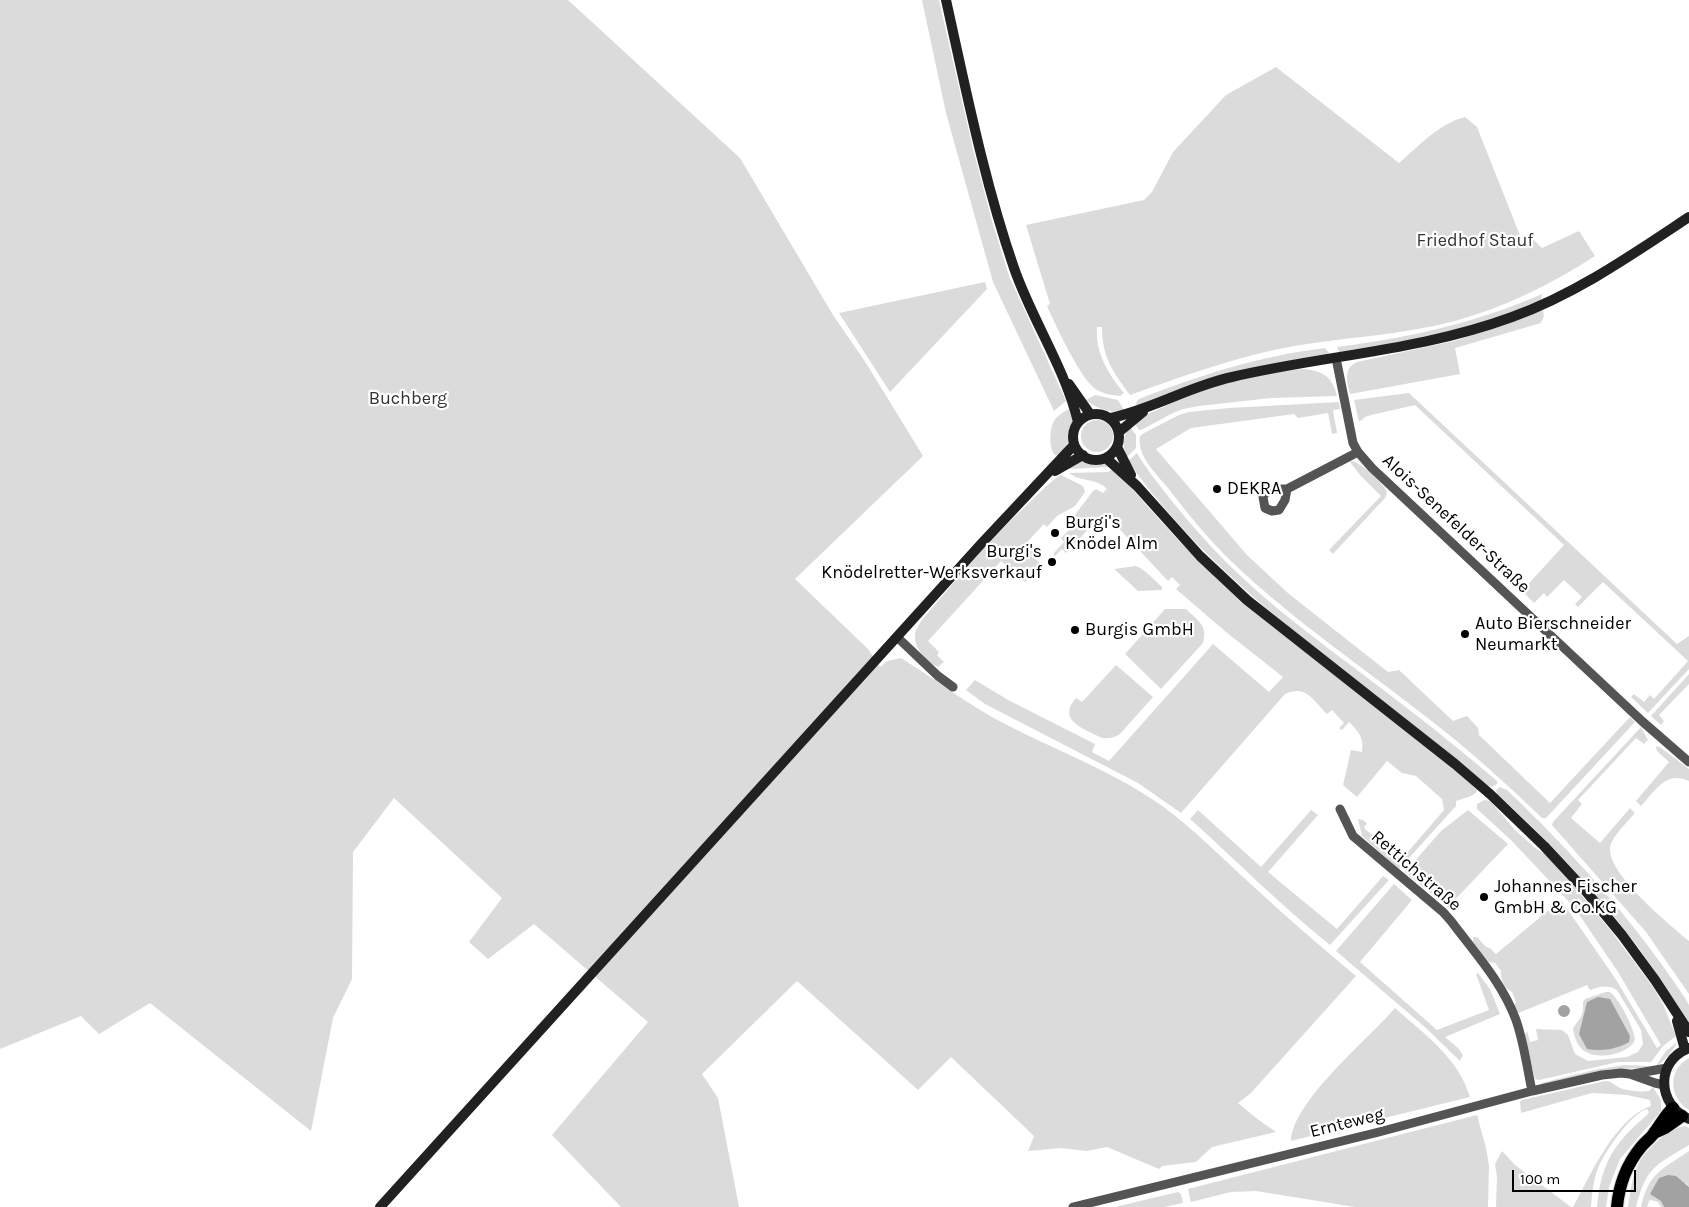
<!DOCTYPE html>
<meta charset="utf-8">
<style>
body{margin:0}
#map{position:relative;width:1689px;height:1207px;overflow:hidden;background:#fff;font-family:Karla,sans-serif}
canvas{display:block}
.scale{position:absolute;left:1512px;top:1170px;width:124px;height:22px;box-sizing:border-box;border:2px solid #000;border-top:0;padding-left:6px;font-size:15px;line-height:18px;white-space:nowrap;color:#000;-webkit-text-stroke:4px #fff;paint-order:stroke}
</style>
<div id="map">
<canvas width="1689" height="1207"></canvas>
<div class="scale">100 m</div>
</div>
<script>
const ctx = document.querySelector('canvas').getContext('2d');
ctx.lineJoin = 'round';
function paint(path, color) {
  ctx.fillStyle = color;
  ctx.fill(path, 'evenodd');
}
function trace(path, color, width, dash) {
  ctx.strokeStyle = color;
  ctx.lineWidth = width;
  ctx.lineCap = dash ? 'butt' : 'round';
  ctx.setLineDash(dash || []);
  ctx.stroke(path);
}
function write(font, color, halo, rows, align = 'center') {
  ctx.font = font + ' Karla,sans-serif';
  ctx.lineWidth = 4.5;
  ctx.setLineDash([]);
  ctx.textBaseline = 'middle';
  ctx.strokeStyle = halo;
  ctx.fillStyle = color;
  for (const [text, x, y, turn = 0] of rows) {
    ctx.save();
    ctx.translate(x, y);
    ctx.rotate((+turn || 0) * Math.PI / 180);
    ctx.textAlign = isNaN(turn) ? turn : align;
    if (halo) ctx.strokeText(text, 0, 0);
    ctx.fillText(text, 0, 0);
    ctx.restore();
  }
}
paint(new Path2D(`
 M0,0H568L740,158L833,315L866,363L923,456L795,579L868,649L880,667L888,661L901,658C937,680 969,706 1007,725C1060,752 1117,773 1165,808C1196,831 1224,860 1253,886C1286,917 1321,947 1356,976L1251,1093L1238,1103L1256,1118L1276,1132L1212,1147L1196,1162L1162,1166L1159,1169L1107,1147L1087,1151L1061,1148L1028,1151L1034,1136L951,1057L918,1090L797,981L702,1074L718,1098L739,1207H621L552,1135L648,1022L534,924L488,959L469,942L502,898L394,798L353,852L352,979L333,1018L311,1131L150,1003L99,1034L81,1016L0,1049Z
 M922,0H939L973,149L992,221L1009,276L1066,401L1054,411L993,282L946,113Z
 M1276,67L1399,163C1419,146 1438,124 1465,117L1477,127L1521,238L1531,237L1542,248L1579,231L1595,256C1552,284 1505,307 1455,321C1402,335 1347,337 1294,346C1237,356 1184,376 1130,395C1113,372 1102,357 1102,327H1097C1095,352 1108,374 1124,393L1120,396C1113,395 1104,394 1097,390C1082,382 1055,324 1047,306L1050,304L1026,225L1144,200L1152,192L1173,152L1226,95Z
 M985,282L987,289L890,392L839,313Z
 M1542,294L1541,301L1493,320L1418,339L1339,352L1337,347C1408,338 1476,323 1542,294Z
 M1541,310L1543,311L1544,316L1541,323L1455,348L1460,374L1350,394C1347,382 1343,368 1357,362L1454,341L1496,328Z
 M1325,348L1329,353L1326,355L1140,405H1136L1137,401L1139,399C1200,375 1260,356 1325,348Z
 M1303,369C1322,370 1333,377 1337,396L1271,398L1199,406L1183,409L1175,412L1141,430H1139L1135,424C1139,417 1150,413 1157,410C1203,388 1253,373 1303,369Z
 M1409,393L1677,644L1689,636V669L1648,713L1631,697L1634,694L1644,702L1650,695L1654,699L1688,661L1603,582L1578,607L1575,604L1582,597L1564,580L1547,597L1544,593L1534,603L1522,591L1564,545L1415,405L1371,415L1365,417L1359,422L1354,400Z
 M1095,395L1118,400L1125,412C1112,413 1096,409 1086,400Z
 M1339,402L1340,409L1333,410L1337,433L1332,434L1328,413L1298,418L1294,414L1191,428L1156,449L1247,555L1289,594L1388,672L1399,670L1453,721L1467,716L1478,728L1479,735L1550,803L1630,717L1635,722L1546,818H1542C1510,787 1478,758 1443,730C1373,674 1297,624 1232,562C1209,540 1188,514 1168,488C1157,475 1136,455 1140,436L1144,433L1179,415L1189,412L1229,408Z
 M1071,408L1073,420L1070,428L1069,440L1062,454L1059,456L1055,455C1048,448 1049,424 1057,417C1061,413 1067,410 1071,408Z
 M1081 436a16 16 0 1 1 32 0a16 16 0 1 1-32 0Z
 M1131,428L1136,435V448L1126,458C1124,447 1121,434 1131,428Z
 M1137,453C1148,472 1162,488 1175,505C1191,524 1208,544 1226,562C1269,605 1320,642 1369,679C1413,712 1456,746 1497,781V784L1492,787L1487,785C1448,753 1409,721 1369,690C1280,621 1193,554 1128,461Z
 M1083,460L1094,463H1105L1110,467L1069,469L1068,468Z
 M1352,461C1360,462 1386,485 1387,493L1385,498L1333,554L1329,550L1381,496L1360,475L1350,462Z
 M1115,468C1152,513 1190,555 1234,594L1460,774L1477,790V792L1471,796L1456,801V806L1399,869L1362,836L1358,819L1363,820L1367,823L1364,828L1401,860L1444,810L1442,799L1416,776L1402,773L1387,761L1357,797L1343,785L1351,750L1362,752C1364,738 1359,732 1349,722L1342,730L1339,728L1344,723L1332,710L1327,714C1313,700 1306,684 1285,694L1181,813L1138,783L985,704L966,690L975,680L1010,701L1095,744L1092,752L1109,761L1213,644L1269,692L1283,677L1226,632L1176,589L1180,585L1172,577L1168,581L1112,521C1106,517 1103,517 1096,521L1066,553L1062,549L1055,556L1053,554L1064,542L1061,538L1070,529L1068,527L1072,522L1071,520L1093,491L1096,489L1103,493L1107,489C1097,478 1080,482 1069,473L1108,472Z
 M1061,475L1083,486L1085,492L1075,506L1057,516L1047,527L1044,524L1028,541L1035,549L1031,555L1041,564L1025,582L1001,561L928,641L939,652L937,655L944,662L938,667C927,663 914,648 915,636C915,630 919,626 921,621C955,581 990,539 1029,503C1039,494 1049,482 1061,475Z
 M1136,566C1146,570 1154,580 1162,587V590L1138,591L1114,569Z
 M1165,609H1186C1198,621 1208,625 1203,643L1161,689L1125,654Z
 M1116,665L1153,697L1120,734C1114,738 1109,739 1102,738C1085,729 1056,721 1076,698L1082,702Z
 M1689,674V684L1659,715L1664,721L1661,725L1651,716Z
 M1641,727L1648,740L1644,744L1636,738L1578,800L1582,804L1571,818L1600,843L1630,808L1635,813C1628,821 1612,837 1610,847C1607,874 1669,924 1689,941V994L1646,932L1552,825L1553,822Z
 M1657,746L1661,748L1689,769V781C1666,770 1655,791 1641,806L1636,801L1669,762L1657,751L1656,747Z
 M1500,787L1507,790C1574,854 1634,921 1685,998L1689,1005V1024C1673,1000 1658,975 1641,951C1598,894 1550,842 1497,794L1496,790Z
 M1484,800L1490,801L1515,830L1534,847L1546,855L1564,874L1611,931L1653,987L1663,1004L1676,1036L1663,1046L1651,1062H1618L1539,1080L1535,1079L1525,1035L1527,1031L1530,1042L1538,1040L1536,1029L1562,1030L1568,1035L1575,1054L1588,1061L1627,1057L1638,1052L1643,1044L1641,1030L1617,990C1607,984 1600,987 1590,990L1587,985L1516,1014L1513,1006L1516,1002L1512,992C1504,988 1500,979 1501,971L1495,963L1488,962L1473,942V937H1477L1486,947L1490,948L1496,954L1561,900L1615,978L1657,1048L1661,1045L1618,972L1574,907L1511,840L1477,809V804Z
 M1198,810L1261,867L1311,810L1318,815L1268,872L1337,929L1383,876L1389,880L1330,945C1281,906 1237,861 1190,819Z
 M1468,810L1508,844L1448,907L1405,872L1441,831Z
 M1394,884L1412,900L1360,962L1437,1030L1489,1010L1476,974L1478,973L1490,989L1500,1014L1445,1037L1458,1048L1463,1055L1460,1061L1426,1028L1336,951Z
 M1606,992H1610C1620,1000 1633,1026 1635,1039C1631,1054 1598,1060 1586,1052C1578,1048 1574,1037 1573,1028L1581,1017L1583,1011V1002L1585,999ZM1587,1003V1049L1581,1026Z
 M1395,1008C1425,1035 1458,1057 1470,1097L1291,1141C1293,1100 1368,1040 1395,1008Z
 M1677,1042C1673,1051 1665,1061 1656,1066L1666,1051Z
 M1689,1058V1110C1669,1098 1667,1070 1689,1058Z
 M1624,1065L1648,1066L1651,1068L1611,1069L1542,1084L1541,1083L1594,1070Z
 M1605,1081C1612,1081 1614,1085 1620,1088C1628,1091 1640,1092 1649,1091L1653,1087L1661,1100V1111L1620,1159L1609,1187L1606,1207H1597C1601,1163 1614,1143 1647,1115L1649,1112L1647,1109C1631,1113 1604,1153 1598,1168C1593,1180 1592,1195 1591,1207H1573C1590,1176 1615,1118 1651,1106L1650,1100L1627,1095L1592,1093L1521,1113L1520,1102L1522,1100Z
 M1477,1115L1486,1148L1489,1166L1488,1207H1355L1256,1191L1231,1192L1191,1202L1188,1189Z
 M1685,1126L1689,1128V1145C1656,1165 1646,1167 1636,1207H1628C1633,1174 1634,1161 1661,1138C1669,1132 1674,1128 1685,1126Z
 M1502,1151L1515,1165L1571,1207H1496L1497,1177L1495,1164Z
 M1689,1151V1187L1686,1183L1661,1201L1664,1207H1661L1658,1202L1651,1200L1649,1201L1647,1207H1641C1648,1173 1663,1169 1689,1151Z
 M1178,1192L1181,1194L1183,1203L1164,1207H1115Z`), '#dbdbdb');
paint(new Path2D(`
 M1598,997L1610,999L1630,1036L1629,1042C1615,1050 1602,1051 1587,1049L1579,1034L1587,1002Z
 M1558 1011a6 6 0 1 1 12 0a6 6 0 1 1-12 0Z
 M1668,1175L1676,1176L1689,1187V1207H1664L1661,1201L1650,1194L1659,1178Z`), '#a2a2a2');
const primary = new Path2D(`
 M1654,1133L1665,1128L1682,1116
 M1617,1207C1619,1185 1627,1164 1641,1147C1645,1142 1651,1138 1654,1133C1661,1124 1665,1115 1673,1108`);
trace(primary, '#dbdbdb', 14);
trace(new Path2D(`
 M1336,358L1353,443L1358,452L1372,468L1643,722L1689,762
 M1287,489L1285,500L1279,510L1272,511L1265,508L1263,497C1267,488 1278,489 1287,489L1358,452
 M897,637L938,676L953,687
 M1340,809L1353,836L1443,912L1451,921C1475,953 1502,982 1516,1020C1524,1043 1527,1067 1532,1091
 M1633,1074L1667,1068
 M1073,1207L1379,1132L1532,1091L1602,1075L1621,1073L1630,1074L1655,1083L1664,1085`), '#545454', 9);
trace(new Path2D(`
 M946,0C966,90 984,181 1014,268C1032,320 1065,368 1078,422
 M1069,384L1090,414
 M1073 437a23 23 0 1 1 46 0a23 23 0 1 1-46 0Z
 M1111,418C1153,409 1190,386 1232,377C1326,355 1420,351 1512,317C1576,294 1633,254 1689,217
 M1119,432L1143,412
 M1117,447L1131,475
 M1106,458L1137,486L1200,556L1247,600L1455,764L1490,794L1544,846L1584,889L1622,935L1655,980L1689,1032
 M1055,471L1083,455
 M1677,1021L1685,1050
 M1689,1048C1655,1061 1657,1105 1689,1119
 M380,1207L981,544L1074,445`), '#212121', 10);
trace(primary, '#000', 12);
for (const [x, y, r, color] of [
 [1217,489,5,"#000"],
 [1055,533,5,"#000"],
 [1052,562,5,"#000"],
 [1075,630,5,"#000"],
 [1465,634,5,"#000"],
 [1484,897,5,"#000"]
]) {
  const dot = new Path2D();
  dot.arc(x, y, r, 0, 2 * Math.PI);
  ctx.fillStyle = color;
  ctx.fill(dot);
  trace(dot, '#fff', 2);
}
write('18px', '#323232', '#fff', [
 ["Friedhof Stauf",1475,241],
 ["Buchberg",408,399]
]);
write('18px', '#000', '#fff', [
 ["DEKRA",1227,489],
 ["Burgi's",1065,523],
 ["Knödel Alm",1065,544],
 ["Burgi's",1042,552,"right"],
 ["Knödelretter-Werksverkauf",1042,573,"right"],
 ["Auto Bierschneider",1475,624],
 ["Neumarkt",1475,645],
 ["Burgis GmbH",1085,630],
 ["Johannes Fischer",1494,887],
 ["GmbH & Co.KG",1494,908]
], 'left');
write('18px', '#000', '#fff', [
 ["Alois-Senefelder-Straße",1456,524,43],
 ["Rettichstraße",1416,871,41],
 ["Ernteweg",1347,1123,-14]
]);
</script>
